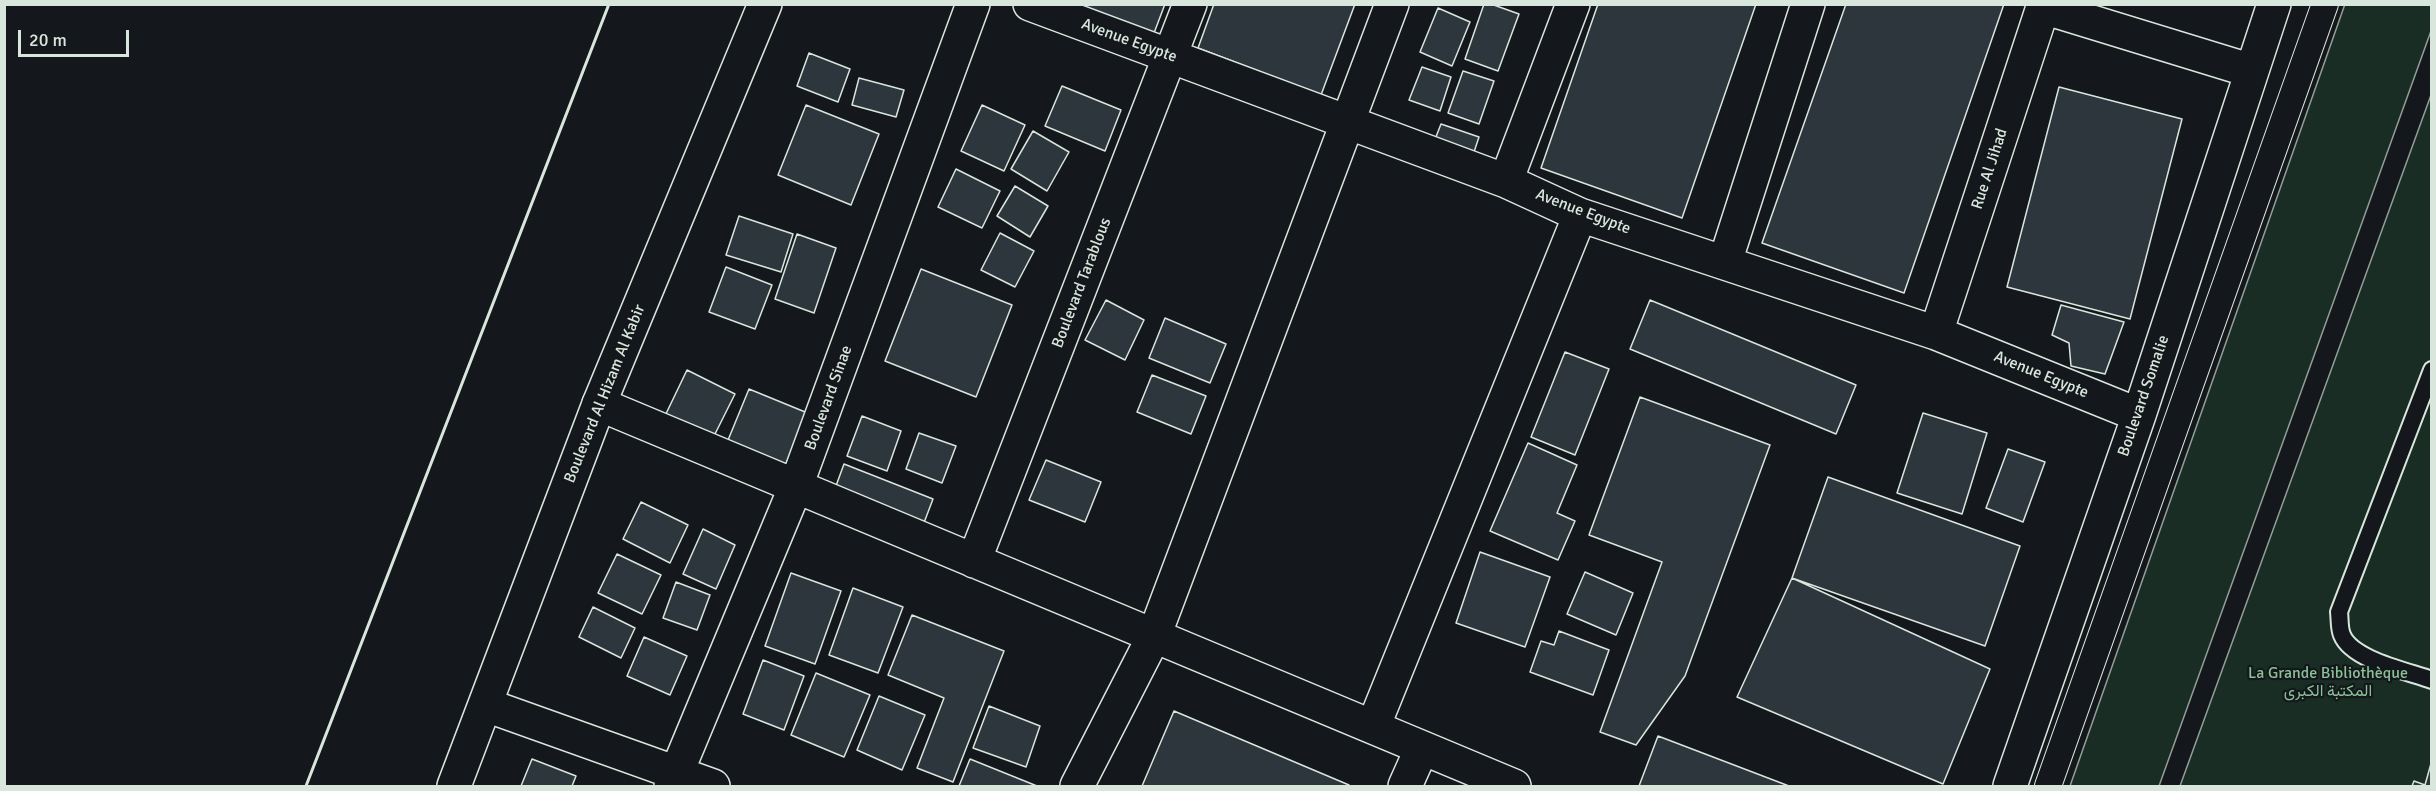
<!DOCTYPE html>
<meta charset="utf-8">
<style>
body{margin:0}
#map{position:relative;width:2436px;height:791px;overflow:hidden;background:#14181c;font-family:Signika,sans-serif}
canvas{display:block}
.frame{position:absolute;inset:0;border:6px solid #d8e6dc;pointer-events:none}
.scale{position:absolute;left:18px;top:30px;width:111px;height:27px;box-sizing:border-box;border:3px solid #d8e6dc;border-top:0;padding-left:8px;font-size:18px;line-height:21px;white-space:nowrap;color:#d8e6dc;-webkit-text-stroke:4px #14181c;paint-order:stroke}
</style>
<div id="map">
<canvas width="2436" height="791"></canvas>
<div class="frame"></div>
<div class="scale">20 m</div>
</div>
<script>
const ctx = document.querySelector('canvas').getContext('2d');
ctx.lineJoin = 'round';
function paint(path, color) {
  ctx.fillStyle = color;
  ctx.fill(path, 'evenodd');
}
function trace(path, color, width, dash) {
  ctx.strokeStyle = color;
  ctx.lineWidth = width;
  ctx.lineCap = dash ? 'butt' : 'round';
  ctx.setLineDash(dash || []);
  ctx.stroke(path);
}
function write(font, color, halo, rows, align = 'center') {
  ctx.font = font + ' Signika,Vazirmatn,sans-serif';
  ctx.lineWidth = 4.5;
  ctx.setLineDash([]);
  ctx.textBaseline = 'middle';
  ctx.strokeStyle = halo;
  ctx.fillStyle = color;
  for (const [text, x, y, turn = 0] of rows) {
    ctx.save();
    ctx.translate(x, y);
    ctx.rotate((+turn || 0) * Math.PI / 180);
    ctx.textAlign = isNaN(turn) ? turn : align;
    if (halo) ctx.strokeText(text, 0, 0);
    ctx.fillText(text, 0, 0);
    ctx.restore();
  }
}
const green = new Path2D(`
 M2345,4L2431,5V31L2159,786H2070Z
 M2431,95V786H2180Z`);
paint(green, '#1a2d24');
trace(green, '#939e99', 1.5);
const building = new Path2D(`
 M1077,4H1165L1151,41Z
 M1214,4H1355L1321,95L1198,48Z
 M1484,4H1491L1519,14L1498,71L1465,59Z
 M1598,4H1756L1682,218L1541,168Z
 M1846,4H2004L1904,293L1762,243Z
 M1438,8L1470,22L1452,66L1420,52Z
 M809,53L850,69L838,102L797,86Z
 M1422,67L1451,77L1440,111L1409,100Z
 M1463,71L1494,81L1479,124L1448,113Z
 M859,78L904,90L896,117L852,105Z
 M1062,86L1121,110L1105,151L1045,126Z
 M2059,87L2182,119L2130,319L2007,287Z
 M806,105L879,134L851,205L778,175Z
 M982,105L1025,125L1004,171L961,151Z
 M1441,124L1479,137L1471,161L1432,147Z
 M1033,131L1069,152L1047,191L1011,169Z
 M956,169L1000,191L982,228L938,207Z
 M1015,186L1048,206L1030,237L997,216Z
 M739,216L793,234L781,272L726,255Z
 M1000,233L1034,251L1015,287L981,270Z
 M797,234L836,248L814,313L775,299Z
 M726,267L772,285L755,329L709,312Z
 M921,269L1012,305L976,397L885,361Z
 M1106,300L1144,320L1125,360L1085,340Z
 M1650,300L1856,385L1836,434L1630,349Z
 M2061,305L2124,322L2105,374L2071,366L2069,343L2052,335Z
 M1165,318L1226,344L1210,383L1149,358Z
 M1565,352L1609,369L1575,455L1531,437Z
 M687,370L735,394L710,444L663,420Z
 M1152,375L1206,396L1191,434L1137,412Z
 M749,389L810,414L787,470L726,445Z
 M1640,397L1770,445L1685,676L1636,745L1600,732L1662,562L1589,535Z
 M1923,413L1987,433L1962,514L1897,493Z
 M862,416L901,431L887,471L847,456Z
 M919,433L956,446L942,483L906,469Z
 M1528,443L1577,465L1557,513L1575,521L1558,560L1490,531Z
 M2008,449L2045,462L2023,522L1986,508Z
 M1046,460L1101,482L1085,522L1029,500Z
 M844,464L933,499L922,528L833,494Z
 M1828,477L2020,546L1985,646L1792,578Z
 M641,502L688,525L670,563L623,539Z
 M703,529L735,545L716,589L683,574Z
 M1480,552L1550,577L1525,647L1456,623Z
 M617,554L661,575L642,614L598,593Z
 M1585,572L1633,593L1616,635L1567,614Z
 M791,573L841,591L815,664L765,646Z
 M1792,578L1990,669L1943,784L1737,697Z
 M676,582L710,595L697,630L663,618Z
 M853,588L903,607L878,673L829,655Z
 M593,607L635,628L621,658L579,637Z
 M912,615L1004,651L953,782L917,768L944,698L888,675Z
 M1559,631L1609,650L1593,695L1530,672L1541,641L1554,645Z
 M644,637L687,656L670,695L627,676Z
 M763,660L804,676L784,730L743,714Z
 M816,673L870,695L844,757L791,735Z
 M879,696L925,715L902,770L857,750Z
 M989,706L1040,726L1026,767L973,748Z
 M1174,711L1349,785L1348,786H1142Z
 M1658,736L1789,786H1639Z
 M532,759L576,776L572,786H521Z
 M970,759L1037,786H959Z
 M2432,760V786H2412L2414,781L2425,785Z`);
paint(building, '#2c363c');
trace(building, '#d8e6dc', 1.5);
const service = new Path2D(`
 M2432,370L2339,612C2340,619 2339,628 2342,635C2352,660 2407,671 2432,680`);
const pedestrian = new Path2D(`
 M2048,786L2325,4`);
const minor = new Path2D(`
 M1030,4L1506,181L1580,215L1936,333L2139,415
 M2043,7L2252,71
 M1506,181L1573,4
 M1725,262L1808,4
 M1936,333L2044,4
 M599,404L1514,786
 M974,561L1190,4
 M486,705L713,786
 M1373,727L1580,215
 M671,786L796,486L973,4
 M1077,786L1154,636L1392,4
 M1405,786L1422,748
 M2010,786L2139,415L2274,4`);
const secondary = new Path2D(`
 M454,786L599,404L765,4`);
trace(service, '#d8e6dc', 20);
trace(pedestrian, '#d8e6dc', 28);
trace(minor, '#d8e6dc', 36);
trace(secondary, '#d8e6dc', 36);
trace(service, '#14181c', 16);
trace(pedestrian, '#14181c', 26);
trace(minor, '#14181c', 33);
trace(secondary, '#14181c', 33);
trace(new Path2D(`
 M306,786L609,4`), '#d8e6dc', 3);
write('16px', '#d8e6dc', '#14181c', [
 ["Avenue Egypte",1129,41,20],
 ["Rue Al Jihad",1990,169,-72],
 ["Avenue Egypte",1583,212,21],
 ["Boulevard Tarablous",1082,283,-69],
 ["Avenue Egypte",2041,375,22],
 ["Boulevard Al Hizam Al Kabir",605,394,-68],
 ["Boulevard Somalie",2144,396,-71],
 ["Boulevard Sinae",829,398,-70]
]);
write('16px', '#8ac095', '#14181c', [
 ["La Grande Bibliothèque",2328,674],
 ["المكتبة الكبرى",2328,692]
]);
</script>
